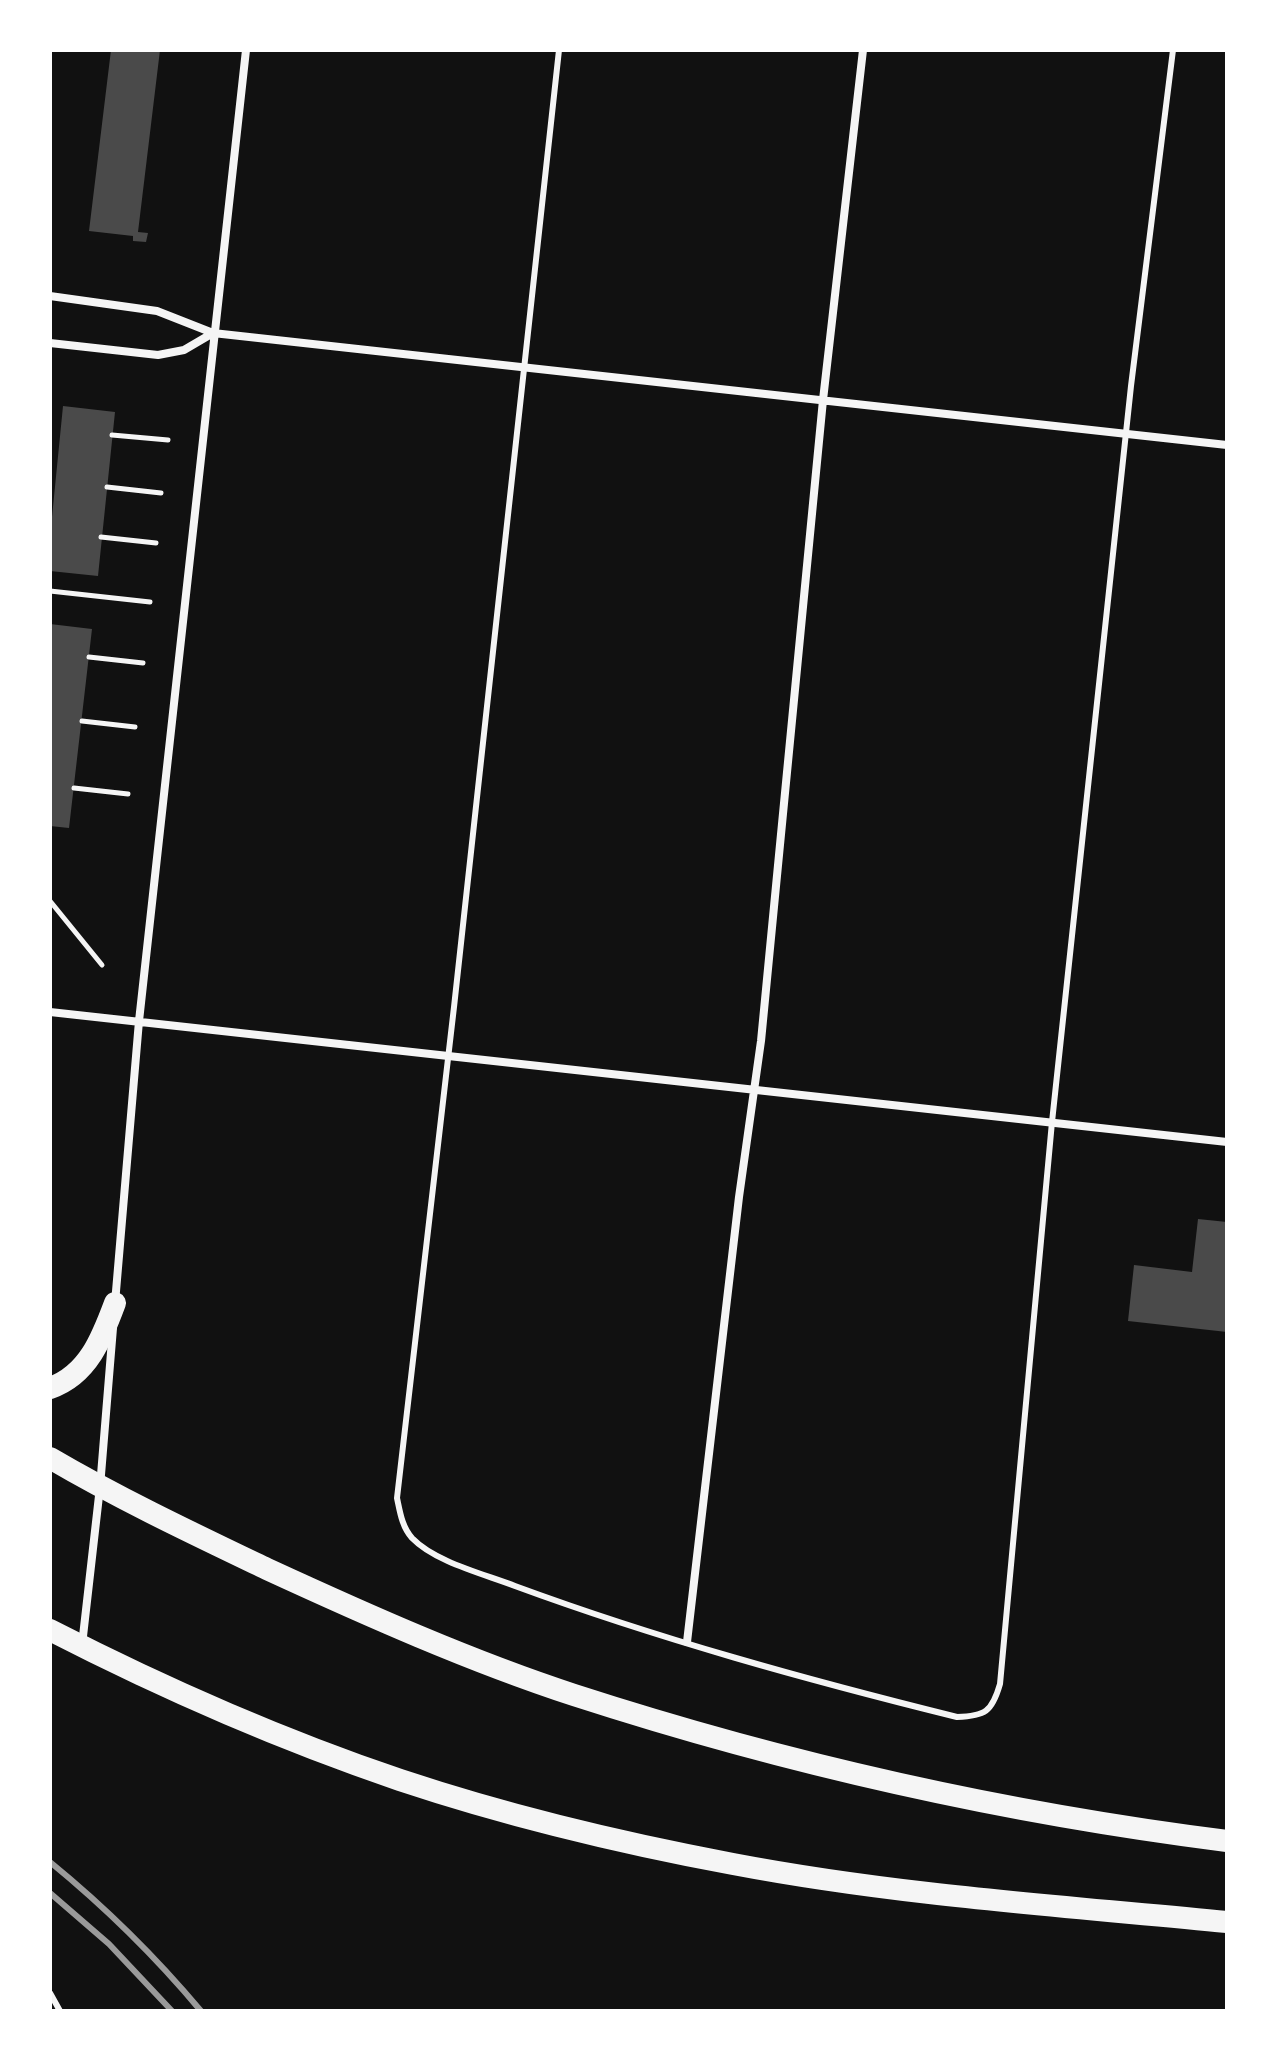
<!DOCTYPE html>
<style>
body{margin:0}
#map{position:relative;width:1277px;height:2061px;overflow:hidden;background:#111;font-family:Rubik,sans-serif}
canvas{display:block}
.frame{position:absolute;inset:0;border:52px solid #fff;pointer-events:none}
</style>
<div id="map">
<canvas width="1277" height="2061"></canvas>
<div class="frame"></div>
</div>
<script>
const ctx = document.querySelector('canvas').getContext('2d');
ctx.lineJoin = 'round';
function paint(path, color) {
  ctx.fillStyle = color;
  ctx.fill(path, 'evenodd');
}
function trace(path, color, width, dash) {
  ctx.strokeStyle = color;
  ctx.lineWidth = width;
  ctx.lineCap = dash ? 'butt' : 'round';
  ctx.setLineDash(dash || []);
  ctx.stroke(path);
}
paint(new Path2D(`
 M111,50H160L138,232L148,233L146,242L133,241V236L89,231Z
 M63,406L115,412L98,576L50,571V537Z
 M50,624L92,629L69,828L50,826Z
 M1198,1219L1227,1222V1332L1128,1321L1134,1265L1192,1272Z`), '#4a4a4a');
trace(new Path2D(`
 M112,435L168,440
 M107,487L161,493
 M101,537L156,543
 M50,591L150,602
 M89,657L143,663
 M82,721L135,727
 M74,788L128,794
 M50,901L102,965`), '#f5f5f5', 5);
trace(new Path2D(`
 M559,50L454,1007L397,1498C400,1512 402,1527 412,1538C435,1562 484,1574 515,1586C659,1639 808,1680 957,1717C985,1716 992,1712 1000,1684L1052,1122L1131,386L1173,50
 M50,1993L60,2011`), '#f5f5f5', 6);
trace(new Path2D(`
 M50,296L157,311L213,333L1227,445
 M50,343L158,355L184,350L213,333
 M50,1012L1227,1142
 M115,1303L139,1021L246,50
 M687,1642L739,1197L761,1041L823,400L863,50
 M82,1645L100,1487L113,1328`), '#f5f5f5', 8);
trace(new Path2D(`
 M50,1388C88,1375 102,1338 115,1303
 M50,1458C120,1499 194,1534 267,1569C367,1615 470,1661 574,1695C787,1764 1005,1813 1227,1841
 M50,1630C161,1687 282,1740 400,1780C508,1816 621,1843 733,1864C896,1895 1062,1906 1227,1922`), '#f5f5f5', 22);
trace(new Path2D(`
 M50,1862C105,1907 155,1956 201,2011
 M50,1893L109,1944L172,2011`), '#9a9a9a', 6);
</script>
